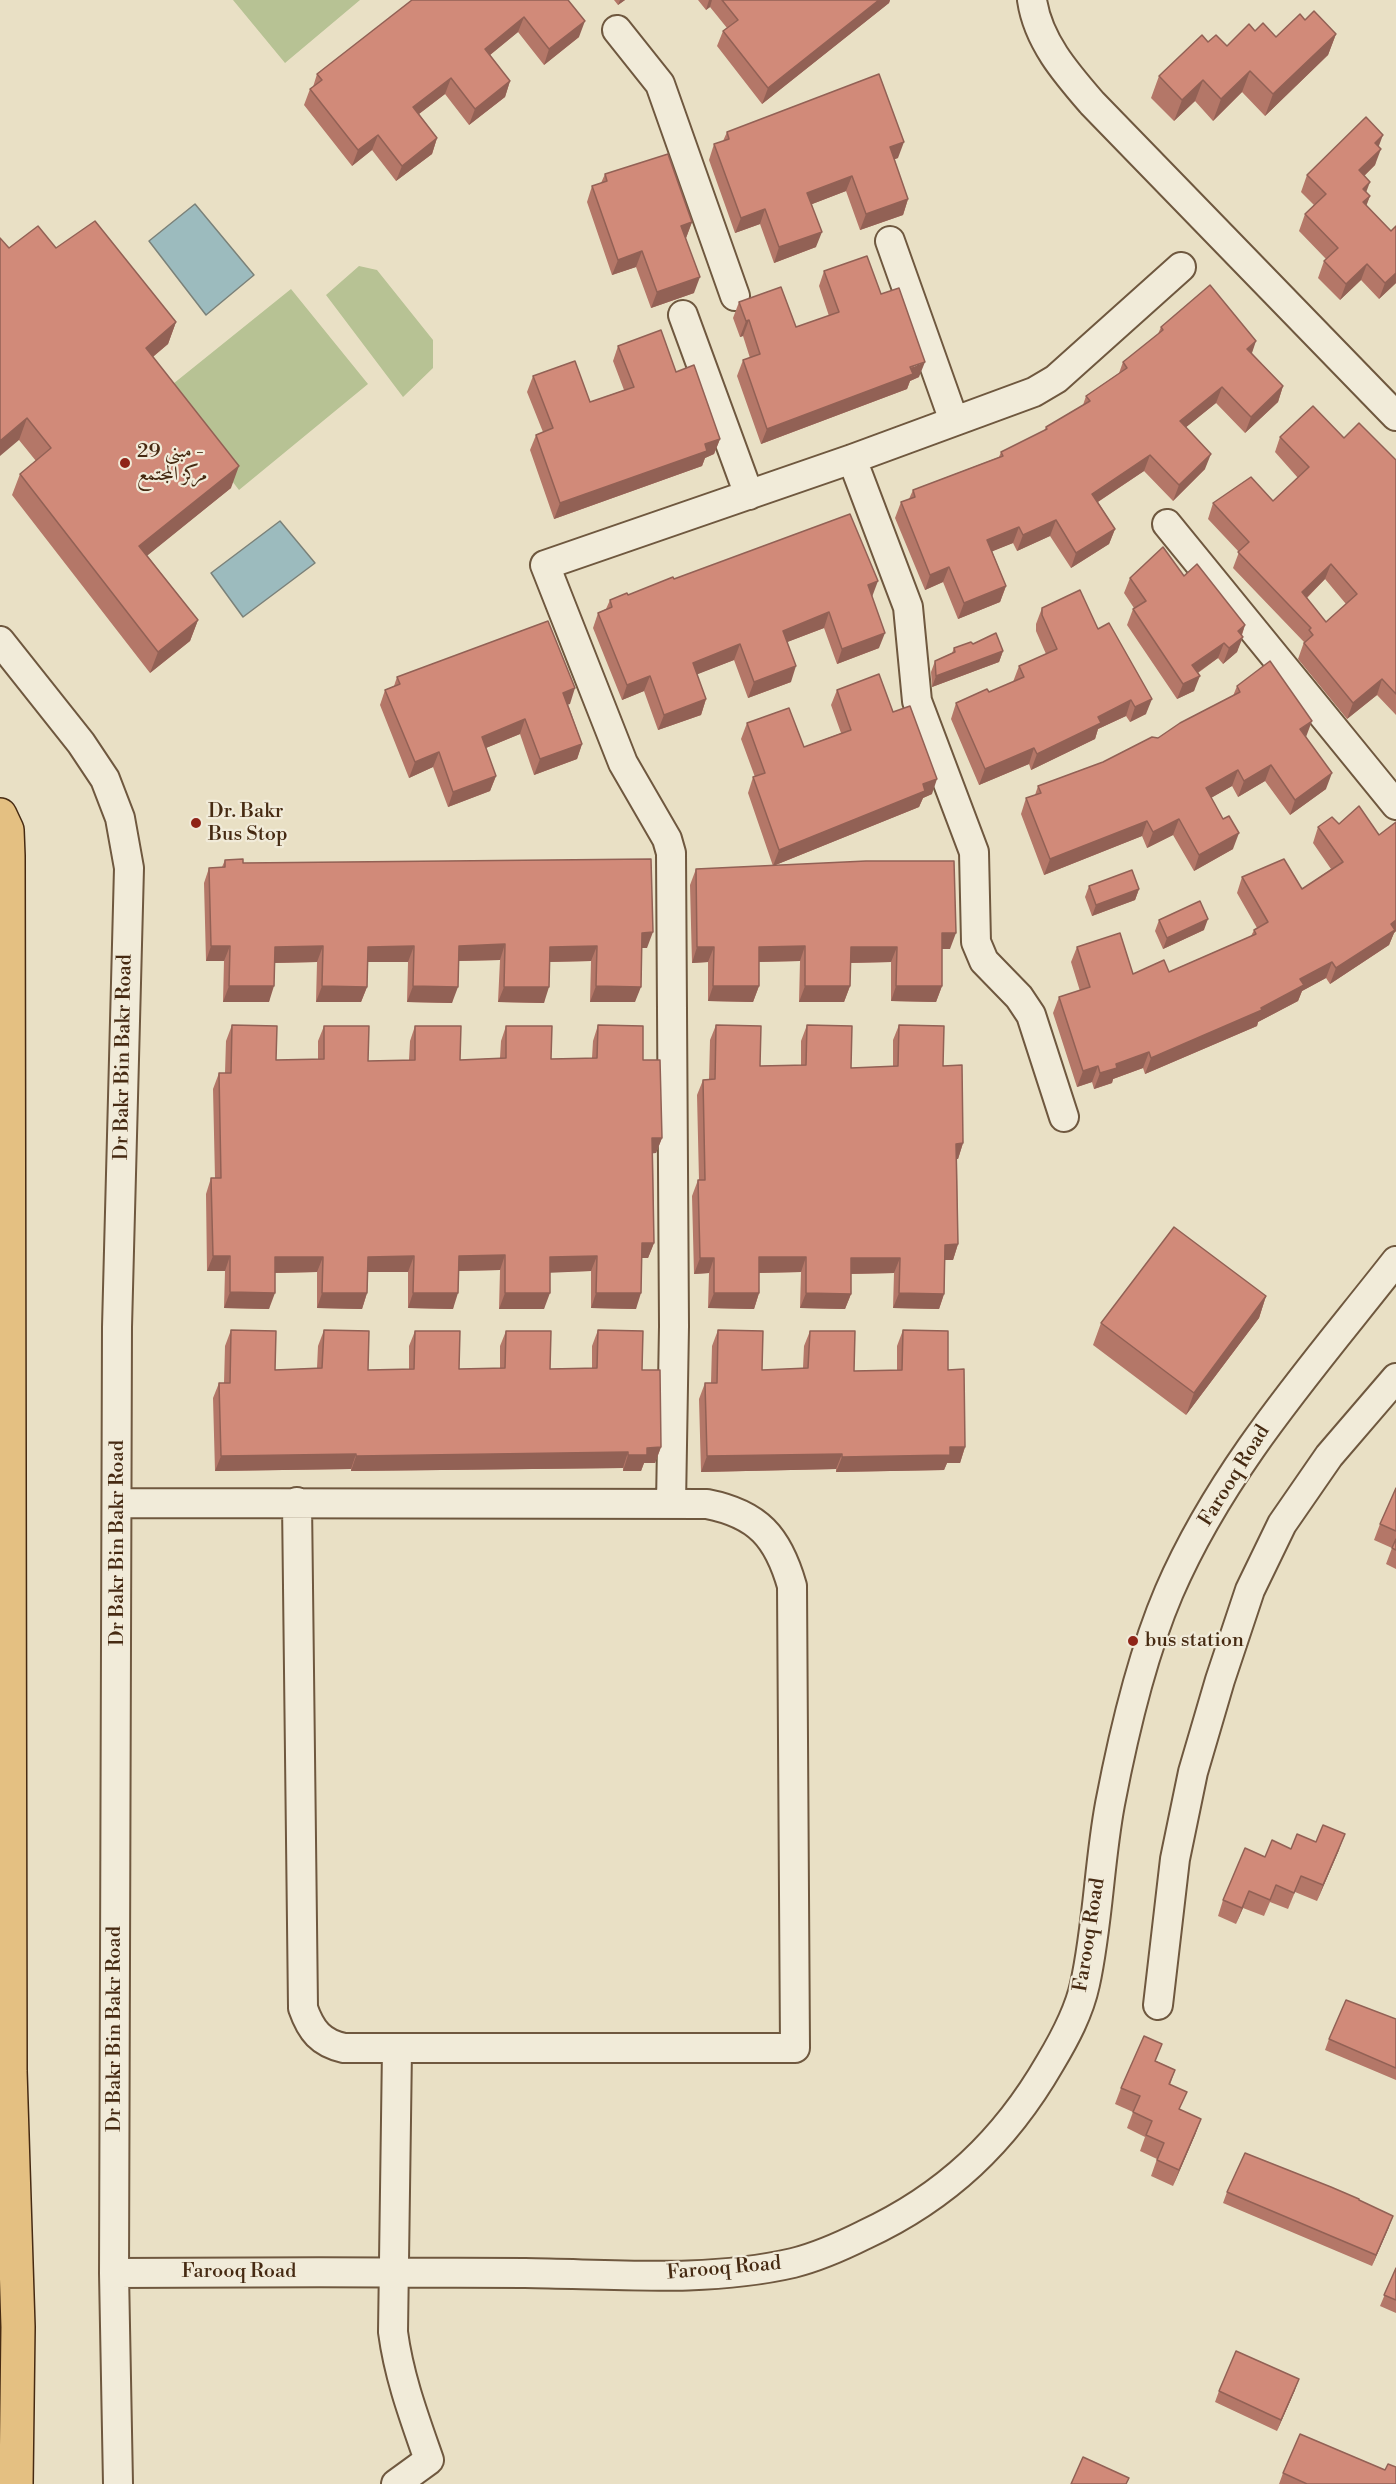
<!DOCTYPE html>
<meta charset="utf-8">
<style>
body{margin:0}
canvas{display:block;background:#e9e0c5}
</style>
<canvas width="1396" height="2484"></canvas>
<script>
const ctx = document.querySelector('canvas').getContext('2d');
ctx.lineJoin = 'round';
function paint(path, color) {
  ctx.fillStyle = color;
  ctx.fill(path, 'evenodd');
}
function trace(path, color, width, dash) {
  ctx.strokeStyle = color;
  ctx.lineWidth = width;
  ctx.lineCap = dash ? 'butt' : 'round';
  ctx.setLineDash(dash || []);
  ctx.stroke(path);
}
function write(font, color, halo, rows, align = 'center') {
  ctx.font = font + ' "Libre Bodoni",Amiri,serif';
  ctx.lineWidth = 4.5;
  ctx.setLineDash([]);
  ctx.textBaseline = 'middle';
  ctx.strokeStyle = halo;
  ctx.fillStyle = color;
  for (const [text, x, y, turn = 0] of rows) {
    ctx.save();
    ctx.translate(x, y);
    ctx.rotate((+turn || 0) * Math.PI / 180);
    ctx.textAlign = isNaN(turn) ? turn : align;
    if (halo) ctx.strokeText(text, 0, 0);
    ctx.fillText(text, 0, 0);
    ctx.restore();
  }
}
paint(new Path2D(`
 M233,0H360L285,63Z
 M359,266L377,270L433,340V368L403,397L326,295Z
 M291,289L368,384L239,490L163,392Z`), '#b7c294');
const water = new Path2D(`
 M195,204L254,275L206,315L149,241Z
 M280,521L315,563L243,617L211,573Z`);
paint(water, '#9cbbbe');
trace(water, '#7a8179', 1.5);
const minor = new Path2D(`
 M1032,0C1038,41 1066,73 1092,103L1396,416
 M617,30L660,84L735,296
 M890,241L954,421
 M683,315L749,495
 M852,459L908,607L917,701L974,852L976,942L984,961L1019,997L1031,1015L1064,1117
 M1167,524L1396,805
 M0,641L81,743L105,779L120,818L129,868L117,1327L114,2273L118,2484
 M118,1503L707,1504C758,1514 778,1537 792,1586L795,2048H344C321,2043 311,2031 303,2008L297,1502
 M671,1504L674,1326L671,853L667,839L623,763L545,565L852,459L1034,392L1056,379L1181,267
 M1158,2005L1175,1859L1193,1772L1220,1680L1250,1590L1282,1524L1329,1456L1396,1378
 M114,2273C251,2272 388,2272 525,2273C613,2274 706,2283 793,2263C817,2257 842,2246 864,2235C946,2197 1005,2141 1050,2063C1065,2038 1079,2012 1085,1984C1098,1925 1099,1863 1110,1804C1123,1736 1142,1655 1169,1592C1223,1467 1313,1367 1396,1261
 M396,2484L429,2460C414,2417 399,2377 393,2332L397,2049`);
const major = new Path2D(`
 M0,815L7,830L8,856L10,2071L18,2327L16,2484`);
trace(minor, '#6f583f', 32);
trace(major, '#462a12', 36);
trace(minor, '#f1ebd9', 28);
trace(major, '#e4c082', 33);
paint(new Path2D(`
 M568,0L579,37L544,65L518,32L490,55L510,81L505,97L469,125L445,94L419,114L437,138L432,154L396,181L372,150L352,166L304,105L310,89L313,87L317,74Z
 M614,0H625L618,5Z
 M698,0H890L889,3L762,104L717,46L723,31L727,28L710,7L706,10Z
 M1305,20L1336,34L1328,55L1265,116L1242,92L1213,121L1195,101L1174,121L1151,98L1159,76L1208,42L1227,46L1255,31L1276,37Z
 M727,132L898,158L894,159L908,199L903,215L860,230L846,191L812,204L816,247L774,263L760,224L735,233L709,160L714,144L723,141Z
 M1379,146L1375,165L1364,176L1366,192L1370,196L1366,205L1391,231L1396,226V283L1379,299L1361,280L1340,300L1318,278L1324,261L1326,259L1299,231L1305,214L1314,205L1301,192L1307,175Z
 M605,174L692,222L686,238L694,293L651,308L636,267L612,275L587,202L592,186L601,183Z
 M9,248H56L176,322L168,344L153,357L231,488L147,555L198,620L190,641L150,673L12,495L20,474L36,461L19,440Z
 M824,271L881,294L919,377L910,381L907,389L761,444L737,376L743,360L750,358L743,336L740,337L733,318L739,302L796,327L829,316L819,286Z
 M1161,327L1252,353L1283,386L1278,402L1245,433L1216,403L1186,427L1205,469L1173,501L1144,471L1098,502L1115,529L1109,544L1071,568L1050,536L1017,551L1013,543L992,551L1006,586L1000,602L958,619L943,582L925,590L895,518L901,502L909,499L913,490L999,457L1001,452L1044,431L1046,427L1083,405L1086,396L1119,373L1123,362L1158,334Z
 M618,346L676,372L720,439L714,454L705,458L702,466L554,519L530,450L536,435L543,432L527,392L533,376L590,402L624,390L613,361Z
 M1280,437L1344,438L1396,460V715L1377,695L1347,719L1298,659L1304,642L1233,568L1239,552L1208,519L1213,503L1273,501L1298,478L1275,452ZM1325,579L1346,604L1326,622L1307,598Z
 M1184,576L1245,625L1237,652L1223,664L1218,658L1198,673L1194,691L1177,699L1127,625L1133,609L1134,608L1124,593L1130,578Z
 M674,579L872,597L879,648L837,664L824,628L787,642L791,682L748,698L734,660L697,674L706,699L701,715L658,730L644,691L622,700L593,628L598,613L606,609L610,600L628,595Z
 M1042,608L1098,629L1146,714L1130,722L1126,716L1098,729L1095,739L1031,770L1029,764L979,785L951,719L956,703L989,692L1013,682L1019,666L1046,654L1036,631V624Z
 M973,644L1003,651L999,662L932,687L931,672L935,661L952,653L954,648Z
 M397,677L570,704H568L582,744L577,759L534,775L520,734L486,748L496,776L490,791L448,807L433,767L409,778L380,705L385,690L394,686Z
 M1237,686L1306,737L1326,789L1290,815L1265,781L1238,797L1232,786L1211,798L1233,849L1194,871L1173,835L1147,848L1142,836L1044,875L1021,814L1026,798L1035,795L1038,786L1103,762L1158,738L1233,696Z
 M837,690L893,712L932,794L923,798L919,807L773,866L748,793L753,777H755L741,739L747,723L804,747L841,733L831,705Z
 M1396,822V931L1394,933L1389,945L1330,984L1326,978L1302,991L1298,1001L1258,1022L1257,1026L1145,1074L1143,1068L1113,1079L1112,1083L1094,1089L1092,1082L1077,1087L1053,1013L1059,997L1080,991L1071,962L1077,947L1133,974L1169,972L1251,936L1254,930L1257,928L1237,893L1242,877L1302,889L1331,869L1313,843L1318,827L1339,824L1379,835Z
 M225,860L243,863L647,948H642L635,1002H590L591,961L550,962L544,1003L498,1002L500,960L459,961L452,1003L407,1002L408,962H367V987L361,1002H316L317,962L275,963L269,1002H223L224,961H206L204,883L209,868L222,867Z
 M696,869L950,949H942V986L936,1002L891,1001V962L850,963V986L844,1002H799L800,961L759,962V986L753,1002L708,1001V962L692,963L690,885Z
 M1089,886L1139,889L1135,900L1092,916L1085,897Z
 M1159,920L1204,930L1163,949L1155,931Z
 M232,1025L276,1060L318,1059V1041L324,1026L368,1061L409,1060L410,1041L415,1026L460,1060L500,1058L501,1041L506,1026L551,1059L592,1058L593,1041L598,1025L643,1060L662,1138L656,1153H653L654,1243L648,1258H642L636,1309L591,1308V1271L550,1272L544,1309H499L500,1270L459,1271L453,1309L408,1308V1272H368L367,1293L362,1309L317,1308V1272L275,1273L269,1309L224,1308L225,1271H207L206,1194L211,1178H215L213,1089L219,1073H225L226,1041Z
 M716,1025L760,1066L801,1065V1041L807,1025L851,1068L893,1066V1040L899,1025L943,1066L963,1143L958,1159H957L958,1244L953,1260H945L944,1294L939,1309L893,1308L894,1273L851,1274V1294L845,1309L800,1308L801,1272L759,1273V1293L754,1309L708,1308L709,1273L694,1274L692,1196L698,1180H699L697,1095L703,1080L709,1079L710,1040Z
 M1266,1296L1259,1318L1186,1415L1093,1345L1101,1323Z
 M231,1330L275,1370L317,1368L318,1346L324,1330L368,1370L409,1369V1346L415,1331L459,1369L500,1368V1346L506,1331L550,1369L592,1368V1346L598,1330L642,1370L661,1447L655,1463H644L641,1471H623V1468L351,1471V1469L215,1471L213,1398L219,1383H224L225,1346Z
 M718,1330L762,1370L803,1368L804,1346L810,1331L854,1371L897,1370V1346L903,1330L948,1370L965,1447L960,1463H947L944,1470L836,1472V1469L701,1472L699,1399L705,1383H711L712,1346Z
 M1396,1488V1569L1386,1564L1392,1548L1374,1540L1380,1524Z
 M1316,1842L1339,1850L1317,1901L1295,1892L1288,1909L1270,1902L1264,1916L1243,1908L1236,1924L1218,1916L1223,1900L1265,1857Z
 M1396,2019V2080L1325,2050L1329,2039Z
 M1156,2061L1175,2070L1170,2085L1180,2110L1201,2119L1195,2135L1173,2186L1151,2176L1157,2159L1140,2151L1145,2137L1127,2128L1133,2112L1115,2104L1121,2088Z
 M1227,2192L1389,2227L1372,2266L1223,2203Z
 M1396,2268V2313L1380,2306Z
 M1295,2390L1277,2431L1215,2402L1219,2391Z
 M1385,2470L1396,2484H1279L1283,2473Z`), '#b47768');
paint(new Path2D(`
 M620,0H625L618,5Z
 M709,0H712L710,7L706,10Z
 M879,0H890L889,3L762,104L768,88Z
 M524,17L518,32L479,64L485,49Z
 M585,21L579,37L544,65L549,49Z
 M1336,34L1328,55L1265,116L1273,94Z
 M1250,71L1242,92L1213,121L1221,99Z
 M451,78L445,94L407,123L413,107Z
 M1203,80L1195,101L1174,121L1182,100Z
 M510,81L505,97L469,125L475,109Z
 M378,135L372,150L352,166L358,150Z
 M1383,135L1377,151L1375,143Z
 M437,138L432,154L396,181L402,166Z
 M904,142L898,158L884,163L890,147Z
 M1381,149L1375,165L1353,187L1359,170Z
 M852,176L846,191L802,208L807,193Z
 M1370,182L1364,198L1363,189Z
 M1370,196L1364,212L1363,202Z
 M908,199L903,215L860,230L866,214Z
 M765,209L760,224L735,233L741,218Z
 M692,222L686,238L676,242L681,226Z
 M822,232L816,247L774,263L779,247Z
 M642,251L636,267L612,275L618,260Z
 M1367,264L1361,280L1340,300L1346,284Z
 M1396,273V283L1379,299L1385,283Z
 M700,277L694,293L651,308L657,292Z
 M749,320L743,336L740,337L746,321Z
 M176,322L168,344L138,369L146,348Z
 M1256,341L1251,356L1247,349Z
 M925,362L919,377L910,381L907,389L761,444L767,429Z
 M1283,386L1278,402L1245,433L1251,417Z
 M1222,387L1216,403L1174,437L1180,421Z
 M27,418L19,440L0,456V441Z
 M720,439L714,454L705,458L702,466L554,519L560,503L705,444Z
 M1211,454L1205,469L1173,501L1179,485Z
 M1150,455L1144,471L1087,509L1092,494Z
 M239,466L231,488L132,568L139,546Z
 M1056,520L1050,536L1017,551L1023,535Z
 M1019,527L1013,543L981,556L987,540Z
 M1115,529L1109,544L1071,568L1076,553Z
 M1331,564L1325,579L1296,608L1302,592Z
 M949,567L943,582L925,590L930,575Z
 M878,581L872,597L868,585Z
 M1006,586L1000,602L958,619L964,603Z
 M829,612L824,628L777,646L783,631Z
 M198,620L190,641L150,673L158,652Z
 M1245,625L1240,639L1243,637L1237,652L1223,664L1229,648L1238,631Z
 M885,633L879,648L837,664L842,649Z
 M1224,643L1218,658L1187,680L1192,665Z
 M740,644L734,660L688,678L693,663Z
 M1003,651L999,662L932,687L936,676Z
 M796,666L791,682L748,698L754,682Z
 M650,676L644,691L622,700L627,685Z
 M1200,676L1194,691L1177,699L1183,684Z
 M1382,679L1377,695L1347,719L1353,703Z
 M575,688L570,704L558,708L563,693Z
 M706,699L701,715L658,730L664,715Z
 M1152,699L1146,714L1130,722L1135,707Z
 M1131,700L1126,716L1098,729L1095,739L1031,770L1037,754L1098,717Z
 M525,719L520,734L476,752L482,737Z
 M1312,721L1306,737L1300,729Z
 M582,744L577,759L534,775L540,759Z
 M1034,748L1029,764L979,785L985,769Z
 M439,752L433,767L409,778L415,762Z
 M1271,765L1265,781L1238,797L1244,781Z
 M1238,770L1232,786L1200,804L1206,788Z
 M1332,773L1326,789L1290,815L1295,800Z
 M496,776L490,791L448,807L453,792Z
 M937,779L932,794L923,798L919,807L773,866L779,850L923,784Z
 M1179,819L1173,835L1147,848L1153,832Z
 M1147,821L1142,836L1044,875L1050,859Z
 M1239,833L1233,849L1194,871L1199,855Z
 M1139,889L1135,900L1092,916L1096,905Z
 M1208,919L1204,930L1163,949L1167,938Z
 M1396,920V931L1394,933L1389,945L1330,984L1336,968Z
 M653,932L647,948H636L642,933Z
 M942,933H956L950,949H936Z
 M505,944L500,960L453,961L459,946Z
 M211,946H230L224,961H206Z
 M323,946L317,962L269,963L275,947Z
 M414,946L408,962H362L368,947Z
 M597,946L591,961L544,962L550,947Z
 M805,946L800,961L754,962L759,947Z
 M697,947H714L708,962L692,963Z
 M851,947H897L891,962L845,963Z
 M1332,962L1326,978L1302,991L1298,1001L1258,1022L1257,1026L1145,1074L1151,1058L1261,1008L1300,979Z
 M229,986H274L269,1002H223Z
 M322,986L367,987L361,1002H316Z
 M413,986L458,987L452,1003L407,1002Z
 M596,986L641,987L635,1002H590Z
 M713,986H759L753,1002L708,1001Z
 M805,986H850L844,1002H799Z
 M896,986H942L936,1002L891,1001Z
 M504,987H549L544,1003L498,1002Z
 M1149,1052L1143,1068L1113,1079L1112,1083L1094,1089L1100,1073L1116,1064Z
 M1098,1066L1092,1082L1077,1087L1083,1071Z
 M652,1138H662L656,1153L647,1154Z
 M963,1143L958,1159H951L956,1144Z
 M642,1243H654L648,1258H637Z
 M958,1244L953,1260H940L945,1245Z
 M505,1255L500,1270L454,1271L459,1256Z
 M213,1256H230L225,1271H207Z
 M414,1256L408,1272H363L368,1257Z
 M597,1256L591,1271L545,1273L550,1257Z
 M275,1257H323L317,1272L270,1273Z
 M759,1257H806L801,1272L754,1273Z
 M700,1258H714L709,1273L694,1274Z
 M851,1258H900L894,1273L846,1274Z
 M230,1292L275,1293L269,1309L224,1308Z
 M322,1293H367L362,1309L317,1308Z
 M413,1293H458L453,1309L408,1308Z
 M505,1293H550L544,1309H499Z
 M596,1293H641L636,1309L591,1308Z
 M714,1293H759L754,1309L708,1308Z
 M806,1293L851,1294L845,1309L800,1308Z
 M899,1293L944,1294L939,1309L893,1308Z
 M1266,1296L1259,1318L1186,1415L1194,1393Z
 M661,1447L655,1463H644L641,1471H623L628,1455L647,1448Z
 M950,1447H965L960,1463H947L944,1470L836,1472L842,1457Z
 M628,1452L623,1468L351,1471L356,1456Z
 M356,1454L351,1469L215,1471L221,1456Z
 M842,1454L836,1469L701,1472L707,1456Z
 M1345,1834L1339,1850L1317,1901L1323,1885Z
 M1249,1891L1243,1908L1236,1924L1242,1908Z
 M1201,2119L1195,2135L1173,2186L1179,2170Z
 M1393,2216L1389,2227L1372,2266L1376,2255Z
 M1299,2379L1295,2390L1277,2431L1281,2420Z`), '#926155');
const building = new Path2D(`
 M412,0H568L585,21L549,49L524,17L485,49L510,81L475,109L451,78L413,107L437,138L402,166L378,135L358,150L310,89L322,80L317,74Z
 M722,0H879L768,88L723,31L738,20Z
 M1314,11L1336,34L1273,94L1250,71L1221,99L1203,80L1182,100L1159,76L1202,35L1208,42L1216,35L1227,46L1249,24L1255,31L1263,23L1276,37L1300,14L1305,20Z
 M879,74L904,142L890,147L908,199L866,214L852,176L807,193L822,232L779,247L765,209L741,218L714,144L729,139L727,132Z
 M1366,117L1383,135L1375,143L1381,149L1359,170L1370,182L1363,189L1370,196L1363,202L1391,231L1396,226V273L1385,283L1367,264L1346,284L1324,261L1338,248L1305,214L1326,194L1307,175Z
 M668,154L692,222L681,226L700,277L657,292L642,251L618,260L592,186L607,181L605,174Z
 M95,221L176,322L146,348L239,466L139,546L198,620L158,652L20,474L51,448L27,418L0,441V238L9,248L38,226L56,248Z
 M867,256L881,294L899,288L925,362L910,367L913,374L767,429L743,360L760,354L749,320L746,321L739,302L781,287L796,327L839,312L824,271Z
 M1210,285L1256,341L1247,349L1283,386L1251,417L1222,387L1180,421L1211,454L1179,485L1150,455L1092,494L1115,529L1076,553L1056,520L1023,535L1019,527L987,540L1006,586L964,603L949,567L930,575L901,502L915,497L913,490L1003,456L1001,452L1047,429L1046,427L1090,401L1086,396L1127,368L1123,362L1163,330L1161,327Z
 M661,330L676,372L694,365L720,439L705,444L707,451L560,503L536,435L553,428L533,376L575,361L590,402L634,387L618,346Z
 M1313,406L1344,438L1359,423L1396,460V694L1382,679L1353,703L1304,643L1313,635L1309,630L1311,628L1238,552L1249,542L1213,503L1251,477L1273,501L1309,467L1280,437ZM1331,564L1357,594L1326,622L1302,592Z
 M850,514L878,581L868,585L885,633L842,649L829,612L783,631L796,666L754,682L740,644L693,663L706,699L664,715L650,676L627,685L598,613L612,607L610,600L627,593L628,595L673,577L674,579Z
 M1163,547L1184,576L1197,564L1245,625L1238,631L1243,637L1229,648L1224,643L1192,665L1200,676L1183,684L1133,609L1146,601L1130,578Z
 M1080,590L1098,629L1109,623L1152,699L1135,707L1131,700L1098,717L1101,723L1037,754L1034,748L985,769L956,703L987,689L989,692L1024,677L1019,666L1057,649L1042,615V608Z
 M548,621L575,688L563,693L582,744L540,759L525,719L482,737L496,776L453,792L439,752L415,762L385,690L400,684L397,677Z
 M996,633L1003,651L936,676L935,661L955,652L954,648L971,642L973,644Z
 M1270,661L1312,721L1300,729L1332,773L1295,800L1271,765L1244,781L1238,770L1206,788L1223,819L1229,816L1239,833L1199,855L1179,819L1153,832L1147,821L1050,859L1026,798L1041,793L1038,786L1103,762L1152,737L1158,738L1180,723L1240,692L1237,686Z
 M879,674L893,712L910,706L937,779L923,784L925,791L779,850L753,777L765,773L747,723L789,708L804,747L851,730L837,690Z
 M1359,806L1379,835L1396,822V920L1391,924L1395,930L1336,968L1332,962L1300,979L1304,985L1261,1008L1262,1010L1151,1058L1149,1052L1116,1064L1117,1068L1100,1073L1098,1066L1083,1071L1059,997L1090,987L1077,947L1120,933L1133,974L1164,960L1169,972L1256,934L1254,930L1268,922L1242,877L1284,859L1302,889L1343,862L1318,827L1332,817L1339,824Z
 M243,859V863L651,859L653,932L642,933L641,987L596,986L597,946L550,947L549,987H504L505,944L459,946L458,987L413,986L414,946L368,947L367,987L322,986L323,946L275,947L274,986H229L230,946H211L209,868L225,867V860Z
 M866,861H954L956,933H942V986H896L897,947H851L850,986H805V946L759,947V986H713L714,947H697L696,869Z
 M1132,870L1139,889L1096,905L1089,886Z
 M1200,901L1208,919L1167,938L1159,920Z
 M232,1025L277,1026L276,1060L324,1059V1026H369L368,1061L415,1060V1026H461L460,1060L506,1058V1026H552L551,1059L597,1058L598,1025L643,1026V1060H660L662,1138H652L654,1243H642L641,1293H596L597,1256L550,1257V1293H505V1255L459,1256L458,1293H413L414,1256L368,1257L367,1293H322L323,1257H275V1293L230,1292V1256H213L211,1178H221L219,1073H231Z
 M716,1025L761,1026L760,1066L806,1065L807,1025L852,1026L851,1068L898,1066L899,1025L944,1026L943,1066L962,1065L963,1143L956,1144L958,1244L945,1245L944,1294L899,1293L900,1258H851V1294L806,1293V1257H759V1293H714V1258H700L698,1180H705L703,1080L715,1079Z
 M1174,1227L1266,1296L1194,1393L1101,1323Z
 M231,1330L276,1331L275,1370L322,1368L324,1330L369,1331L368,1370L414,1369L415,1331H460L459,1369L505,1368L506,1331H551L550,1369L597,1368L598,1330L643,1331L642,1370H660L661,1447L647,1448V1455H628V1452L356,1456V1454L221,1456L219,1383H230Z
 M718,1330L763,1331L762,1370L808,1368L810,1331H855L854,1371L902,1370L903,1330L948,1331V1370L964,1369L965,1447H950V1455L842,1457V1454L707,1456L705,1383H717Z
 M1396,1488V1531L1380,1524Z
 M1396,1539V1550L1392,1548Z
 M1323,1825L1345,1834L1323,1885L1301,1876L1294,1893L1276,1885L1270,1900L1249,1891L1242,1908L1223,1900L1245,1848L1265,1857L1272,1840L1291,1849L1297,1834L1316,1842Z
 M1346,2000L1396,2019V2068L1329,2039Z
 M1144,2036L1162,2044L1155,2061L1175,2070L1169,2084L1187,2092L1179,2109L1201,2119L1179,2170L1157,2160L1164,2143L1146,2135L1152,2121L1133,2112L1140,2096L1121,2088Z
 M1245,2153L1331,2187L1359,2199V2200L1393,2216L1376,2255L1227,2192Z
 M1396,2268V2300L1384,2295Z
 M1236,2351L1299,2379L1281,2420L1219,2391Z
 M1300,2434L1385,2470L1388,2464L1396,2467V2484H1307L1283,2473Z
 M1083,2457L1129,2478L1126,2484H1071Z`);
paint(building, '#d18a79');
trace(building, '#926155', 1.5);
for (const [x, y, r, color] of [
 [125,463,6,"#8f2418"],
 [196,823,6,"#8f2418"],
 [1133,1641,6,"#8f2418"]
]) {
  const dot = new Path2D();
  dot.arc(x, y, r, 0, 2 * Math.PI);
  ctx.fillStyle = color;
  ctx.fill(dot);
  trace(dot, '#f1ebd9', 2);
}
write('20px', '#462a12', '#f1ebd9', [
 ["مبنى 29 -",137,452],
 ["مركز المجتمع",137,475],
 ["Dr. Bakr",208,812],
 ["Bus Stop",208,835],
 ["bus station",1145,1641]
], 'left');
write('20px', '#462a12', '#f1ebd9', [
 ["Dr Bakr Bin Bakr Road",124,1057,-89],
 ["Farooq Road",1235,1476,-58],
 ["Dr Bakr Bin Bakr Road",118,1543,-90],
 ["Farooq Road",1090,1935,-81],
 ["Dr Bakr Bin Bakr Road",115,2029,-90],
 ["Farooq Road",724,2269,-5],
 ["Farooq Road",239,2272]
]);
</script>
